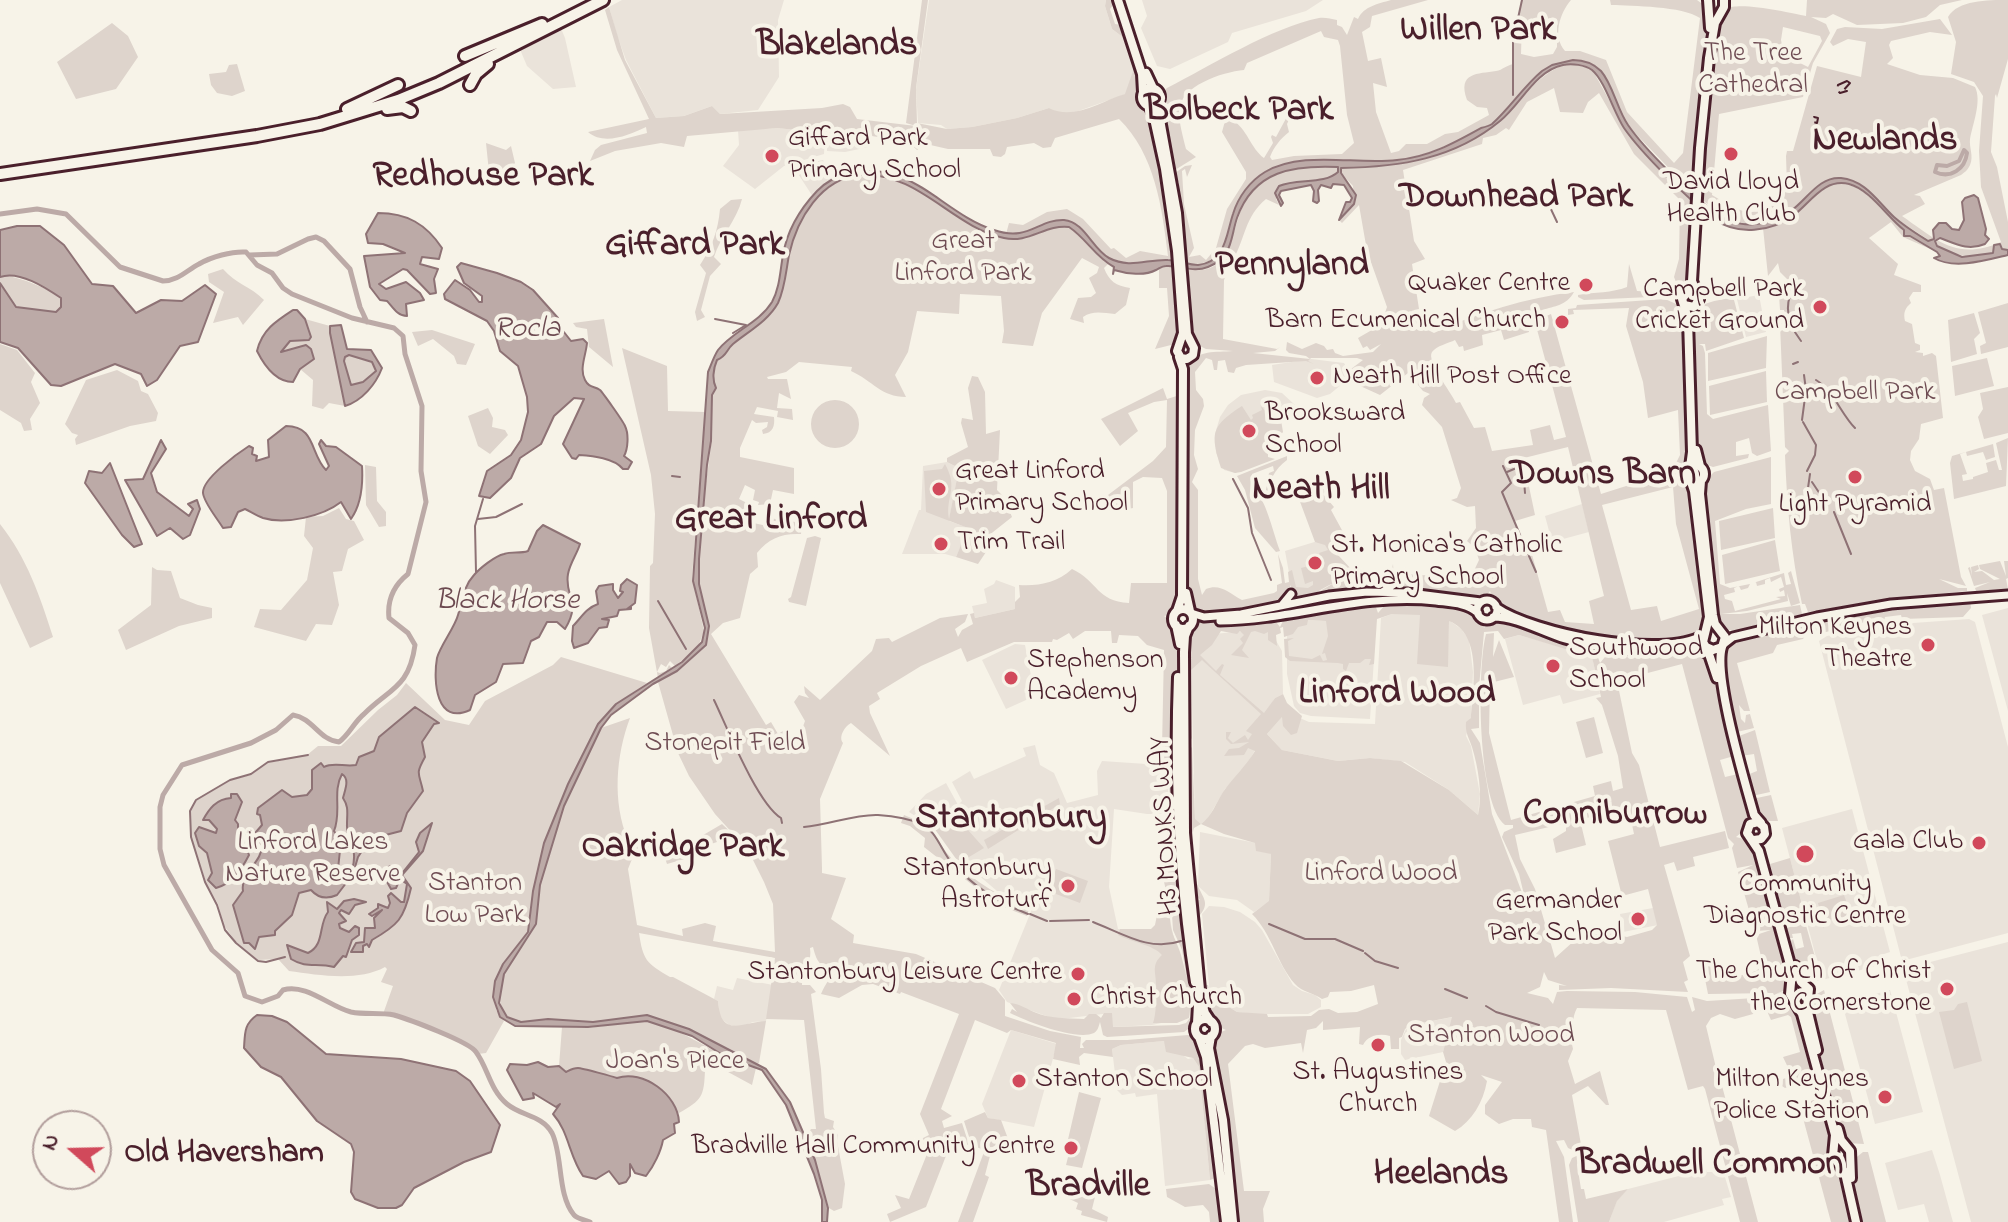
<!DOCTYPE html>
<style>
body{margin:0}
#map{position:relative;width:2008px;height:1222px;overflow:hidden;background:#f7f3e8;font-family:"Indie Flower",sans-serif}
canvas{display:block}
.north{position:absolute;left:32px;top:1110px;width:80px;height:80px;box-sizing:border-box;background:#f7f3e8;border:2px solid #b29e9c;border-radius:50%;rotate:290deg;font-size:22px;font-weight:700;line-height:32px;text-align:center;color:#4a1f2b}
.north::after{content:'';display:block;margin:auto;width:28px;height:36px;background:#d1495b;clip-path:polygon(50% 0,100% 100%,50% 72%,0 100%)}
</style>
<div id="map">
<canvas width="2008" height="1222"></canvas>
<div class="north">N</div>
</div>
<script>
const ctx = document.querySelector('canvas').getContext('2d');
ctx.lineJoin = 'round';
function paint(path, color) {
  ctx.fillStyle = color;
  ctx.fill(path, 'evenodd');
}
function trace(path, color, width, dash) {
  ctx.strokeStyle = color;
  ctx.lineWidth = width;
  ctx.lineCap = dash ? 'butt' : 'round';
  ctx.setLineDash(dash || []);
  ctx.stroke(path);
}
function write(font, color, halo, rows, align = 'center') {
  ctx.font = font + ' "Indie Flower",sans-serif';
  ctx.lineWidth = 8;
  ctx.setLineDash([]);
  ctx.textBaseline = 'middle';
  ctx.strokeStyle = halo;
  ctx.fillStyle = color;
  for (const [text, x, y, turn = 0] of rows) {
    ctx.save();
    ctx.translate(x, y);
    ctx.rotate((+turn || 0) * Math.PI / 180);
    ctx.textAlign = isNaN(turn) ? turn : align;
    if (halo) ctx.strokeText(text, 0, 0);
    ctx.fillText(text, 0, 0);
    ctx.restore();
  }
}
paint(new Path2D(`
 M622,0H784L778,20L779,77L758,110L720,114L712,106L684,116L656,118L626,60L617,35L609,7Z
 M929,0H1106L1105,6L1112,29L1124,38L1134,68L1126,94L1070,114L1059,113L1049,108L1017,118L972,127L947,129L941,125L918,123L916,89Z
 M1142,0H1323L1306,11L1232,33L1228,42L1170,69L1157,66L1141,28L1147,16Z
 M560,26L565,38L576,87L553,89L527,66L519,47Z
 M777,128L825,133L824,154L784,166L755,189L723,166L739,145L738,130Z
 M826,128L840,133L870,136L869,147L845,152L827,151Z
 M823,160L829,169L840,176L815,200L793,166Z
 M1759,295L1766,332L1746,337L1737,299Z
 M1311,359L1344,363L1347,368V380L1330,394L1317,398L1274,382L1272,365Z
 M1265,390L1282,393L1295,405L1278,417L1281,432L1280,437L1269,448L1261,463L1235,473L1224,470L1216,453L1215,434L1220,417L1228,405L1241,395Z
 M947,462L959,468L949,521L969,528L956,557L945,554H902L919,510H921L923,466Z
 M1582,504L1589,532L1552,542L1545,516Z
 M1321,540L1352,574L1317,586L1313,592L1292,589L1285,551Z
 M996,580L1015,587V609L975,618L972,606L987,603L984,589L994,584Z
 M2008,608V711L1982,615Z
 M1392,614H1420L1447,667L1449,620L1461,629L1469,639L1473,672L1471,718L1466,736L1471,746L1480,794L1478,815L1449,790L1405,762L1370,758L1338,761L1282,750L1267,734L1286,712L1309,722L1375,724L1381,618Z
 M1969,619L1975,622L2008,747V933L1902,961L1819,641L1827,636L1885,625Z
 M1307,620L1327,621L1332,657L1374,659L1370,719L1311,716L1300,713L1294,706L1287,674V629Z
 M1254,630L1271,632L1282,651L1283,694L1275,698L1248,741L1255,750L1247,766L1225,789L1208,818L1201,824L1195,820L1191,665L1214,634Z
 M1519,635L1592,656L1600,694L1563,704L1560,695L1523,705L1505,639Z
 M1015,644L1025,645L1035,696L1006,709L982,660Z
 M1035,745L1040,765L1054,773L1067,803L1098,795L1097,771L1102,761L1161,765L1168,783L1169,814H1147L1114,809L1109,887L1118,929L1154,930L1158,916L1170,919L1189,1017L1152,1025L1112,1027L1111,1013L1061,1019L1049,1017L1007,1002L999,990L1032,909L1004,897L955,855L935,829L954,809L932,827L909,812L926,794L946,783L958,805L962,801L952,782L970,771L974,779L1026,756L1023,748Z
 M1852,809L1890,952L1881,955L1884,964L1822,980L1782,828Z
 M1200,832L1256,843L1271,854L1269,902L1254,912L1237,900L1209,896L1198,886Z
 M1209,906L1224,907L1240,912L1255,922L1262,930L1293,985L1302,991L1315,995L1321,1000V1007L1308,1014H1255L1237,1012L1210,995L1202,914Z
 M1653,908L1658,925L1623,932L1620,914Z
 M2008,942V1222H1971L1904,972L1907,968Z
 M737,978L773,985L766,1021L753,1022L740,1027L729,1025L723,1020L719,1013L718,1001L714,999L717,986L733,990Z
 M1890,990L1923,1112L1875,1124L1842,1003Z
 M1453,1017L1443,1052L1405,1060L1401,1054V1040L1406,1029L1411,1025Z
 M1011,1030L1057,1044L1034,1127L988,1118L982,1104Z
 M1164,1041L1188,1059L1193,1058L1199,1067L1210,1180L1165,1186L1157,1094L1136,1097L1135,1093L1122,1095L1117,1090L1112,1049L1121,1045Z
 M1932,1150L1940,1175L1953,1222H1929L1924,1204L1898,1210L1885,1163Z
 M1706,1169L1707,1172H1715L1716,1175L1724,1174L1731,1197L1722,1199L1724,1205L1664,1222H1609L1617,1200L1628,1189Z`), '#eae3da');
paint(new Path2D(`
 M922,0H928L916,88L917,123L947,129L972,127L1017,118L1049,108C1074,121 1101,101 1125,94L1134,68L1124,38L1112,29L1105,6L1106,0H1117L1110,9L1115,24L1127,26L1143,94L1136,101H1144L1153,114L1174,260C1153,258 1134,269 1113,260C1093,251 1086,224 1066,221C1048,217 1028,236 1006,234L1009,223L1023,225L1047,212L1067,209L1083,219L1111,249L1114,248L1126,258L1140,251L1168,256C1162,207 1155,154 1119,119L1055,138L1051,147L1043,148L1034,143L1007,147L1005,154L1001,157L993,156L990,149H948L926,144L917,150C902,133 850,138 827,128L825,133L777,128L687,136L684,147L661,143L615,151L590,161L595,150L601,145L647,133L646,127C629,135 604,146 588,132L649,119L617,50L605,10L609,7L625,60L656,118L684,116L712,106L720,114L822,108L843,104L850,107L857,119L916,126L906,123Z
 M1391,0H1428L1372,16L1370,27L1362,32L1368,61L1381,58L1387,87L1373,83L1376,112L1391,153L1399,151L1406,144H1427L1445,134L1458,132L1489,115L1487,108L1477,107L1467,100C1457,72 1478,74 1496,71C1503,70 1506,65 1514,64L1513,49L1521,0H1571C1560,13 1552,36 1565,51H1580L1606,60L1627,112L1674,163L1683,153L1700,18C1682,6 1633,6 1611,5L1610,0H1697L1709,9L1710,22L1693,179L1697,182L1714,32C1717,25 1721,13 1727,9C1738,1 1791,13 1806,16L1807,0H1962L1940,5L1926,17L1903,23L1857,25L1833,14L1826,18L1811,17L1826,24L1830,33L1813,63L1803,97L1719,114L1712,195C1741,213 1754,221 1784,197L1787,186L1786,156L1787,151H1793L1817,66L1861,77L1866,42L1848,39L1833,46L1830,42L1837,29L1845,27L1882,29L1940,19L1952,35L1930,32L1891,41L1889,45L1893,58L1887,64L1920,75L1953,78L1975,87C1982,101 1973,123 1970,139C1969,148 1974,156 1970,165C1967,171 1966,171 1961,175L1914,195L1920,196L1925,204L1902,216C1938,241 1957,261 2001,242L1981,187L1979,151L1983,96L1974,82L1951,74L1956,42L1948,17C1958,0 1987,0 2008,0V59L1997,98L1996,94L1995,96L1991,152L1997,167L2008,222V250L1970,257L1947,252L1895,218L1860,184L1840,178L1823,182L1794,209L1777,219L1750,225L1726,219L1689,189L1630,128L1602,72L1597,67L1577,60L1552,65L1542,71C1523,87 1509,110 1492,124C1489,126 1484,127 1481,129C1445,148 1413,162 1371,162C1339,162 1306,157 1274,168C1214,190 1248,274 1183,263V258L1187,257L1178,199L1179,182L1174,180L1175,173L1185,166L1192,165L1187,177L1185,169L1182,171L1184,204L1194,248L1189,257L1200,255L1206,260L1216,248L1227,209L1246,179V172L1222,132L1225,121L1232,120C1247,128 1251,149 1264,158L1273,143L1271,137L1272,135L1276,137L1290,111L1286,107L1287,101L1296,96L1301,99L1303,109L1292,113L1287,124L1289,132C1280,139 1274,147 1270,157L1272,160L1294,156L1342,154L1354,143L1347,115L1340,46L1338,40L1324,37L1321,31L1247,63L1244,70C1222,72 1180,86 1179,111C1179,123 1183,137 1186,149L1196,157L1170,173L1159,96L1167,88C1210,66 1273,27 1319,18C1325,17 1331,19 1337,20V25L1342,27L1347,35L1354,17L1358,19C1364,6 1378,4 1391,0ZM1551,18L1557,19V47L1553,54L1534,57L1521,54L1522,21L1535,22ZM1783,27L1820,36L1822,41L1808,67L1800,63L1791,52L1784,56L1781,40Z
 M112,23L128,36L138,57L116,89L76,99L57,62Z
 M237,64L245,91L232,96L217,93L211,85L209,74L226,72L229,65Z
 M1565,65H1582L1593,71L1627,132L1690,197L1689,280L1681,292L1672,296L1584,300L1578,297V295C1595,292 1612,293 1627,287L1629,264L1637,291L1657,292L1678,287L1674,277L1679,259L1680,200L1634,154L1599,93L1588,102L1583,113L1560,112L1554,88L1527,102L1509,130L1506,128L1496,135L1483,138L1482,144L1403,170L1414,241L1425,259L1412,264L1419,309L1414,310L1422,327L1434,333C1478,312 1527,298 1574,292C1566,306 1555,306 1542,310L1544,317L1551,314L1601,494L1667,473L1672,484L1669,470L1673,469L1680,455L1678,410L1648,418L1643,382L1626,326L1629,308L1573,310L1574,314L1568,315V309L1576,308L1577,305L1665,299L1692,311V462L1687,471L1677,478L1689,480L1695,486H1699L1708,613L1701,644H1598L1496,607L1490,591L1483,601L1400,589L1396,569L1400,573L1453,578L1472,575L1479,560L1475,548L1467,541L1476,528L1475,506L1467,507L1451,500L1457,498L1461,488L1442,427L1422,405L1424,398L1430,394L1423,391L1408,373L1380,395L1347,380L1351,369L1363,360L1357,358H1311L1308,361L1314,364L1306,361L1246,365L1236,368L1234,373L1228,372L1225,360L1218,361L1217,370H1214L1212,360L1206,358L1195,372L1196,390L1203,399L1204,406L1195,430L1194,455L1198,469L1192,482L1198,490V579L1202,595L1206,589C1220,583 1229,593 1242,600L1274,593L1277,591V585L1282,583L1278,554L1283,568L1285,583L1289,582L1288,572L1292,570L1296,587L1308,588L1313,585V581L1305,584L1301,568L1316,564L1321,559L1319,553L1328,550L1325,545L1315,542L1299,499L1303,488L1310,486V482L1322,483L1329,487L1323,494L1334,507L1331,510L1343,532L1342,538L1336,542L1338,555L1353,571V576L1362,571L1364,578L1391,575L1393,564L1394,582L1384,589L1320,591L1334,583C1320,588 1311,600 1296,597L1290,585V591L1283,602L1213,617L1191,613L1186,597L1189,368C1197,348 1216,353 1233,351L1206,349L1192,342L1183,268C1239,283 1228,217 1252,191C1274,167 1308,166 1338,167V172L1330,178L1284,184L1276,199L1279,205L1266,199C1245,216 1245,239 1233,260L1224,263L1222,268L1227,273L1224,280L1223,339L1277,349L1280,347L1275,351L1253,353L1310,359L1306,356L1289,353L1286,350L1287,342L1302,349L1316,343L1324,346L1327,350L1333,349L1335,353L1343,356L1373,352L1381,344L1370,350L1367,346L1363,348L1358,338L1384,323L1383,319L1387,307L1367,251L1359,205L1342,223L1339,220L1354,204L1353,186L1341,173V168C1402,167 1451,159 1499,121C1523,103 1534,75 1565,65ZM1535,322L1566,437L1554,440L1550,425L1530,430L1533,445L1492,451L1485,427L1474,428L1460,402L1456,403C1451,392 1426,361 1432,352C1436,346 1449,343 1455,340L1459,347L1463,346L1464,351L1483,345L1482,335L1501,330L1504,340L1529,332L1528,324ZM1568,447L1604,596L1589,601L1594,624L1565,622L1560,610L1548,612L1531,551L1526,552L1515,521L1535,515L1527,477H1523L1521,469L1514,470L1512,461ZM1673,487L1676,524L1699,609L1661,621L1657,606L1631,610L1602,505Z
 M486,143L506,150L511,146L515,163L510,173L499,177L489,172Z
 M870,175C886,179 902,182 917,189C947,205 969,231 1002,238C1028,243 1050,222 1068,227C1085,231 1094,255 1108,264L1104,268C1109,281 1116,286 1130,288L1126,305L1115,314C1103,313 1093,310 1083,317L1084,323L1070,319L1078,298L1091,297L1096,293L1089,278L1097,273L1099,267L1082,258L1042,313L1033,346L1002,343L1004,331L1001,296L960,294L959,314L917,311L908,352L895,375L906,397C881,397 873,381 851,371L852,367L799,362L786,372L767,377L768,379H787L791,399L779,393L777,408L792,409L793,420L777,417L778,411L757,407L754,414L774,417C775,426 773,433 763,434L762,430L767,427L768,422L756,423L752,420L740,448V457L794,468V494L773,490L770,504L758,505L759,502L753,500L755,490L745,485L739,499L753,506L749,522L767,526L769,518L802,523L801,534C782,533 769,538 757,553L758,567L750,574L740,618L723,623L711,634L766,725L771,722L778,734L788,728L797,743L805,721L794,702L799,695L809,698L805,693L804,686L820,700L872,651L876,639L889,638L892,642L940,618L968,614L965,622L955,629L958,637L962,630L973,624L970,614L974,613L975,618L1015,609V602L1020,597L1019,585C1039,586 1057,583 1072,569C1099,582 1096,601 1129,603L1131,583H1167V491L1162,478L1143,477L1133,482V508L1117,511L1108,495L1153,461L1166,447L1167,400L1154,402L1128,413L1138,431L1120,446L1101,419L1163,388L1167,399L1180,395L1176,465L1180,466L1181,578L1175,613L1164,616L1174,623L1180,638L1177,706L1179,872L1176,876L1165,880L1175,882L1182,897L1199,1011L1196,1023L1184,1032L1107,1037L1103,1035L1100,1022C1099,1025 1098,1031 1094,1033C1077,1041 1028,1022 1010,1013L1012,1009L1017,1012L1010,1003C1020,1004 1025,1008 1034,1012C1050,1019 1068,1018 1084,1019L1089,1014H1096L1101,1018L1104,1013H1112L1113,1027L1179,1025L1186,1023L1193,1014L1182,950L1173,930L1172,915L1164,882L1172,842L1169,783L1162,763V748L1164,650L1147,645L1138,636L1119,635L1117,643H1112L1111,631H1085L1073,639L1069,633L1057,640L1053,639L1052,642H1014L967,662L961,648L921,666L877,693L880,699L869,706L870,713L890,756L851,723C845,726 838,737 843,743L820,799L822,868V873L846,878L831,919L854,935L853,943L916,954L995,988L1005,1000V1016L1050,1031L1081,1037L1080,1048H1084L1082,1044L1086,1040H1127L1188,1035L1199,1039L1202,1044L1218,1177L1210,1180L1199,1067L1193,1058L1166,1052L1164,1041L1121,1045L1112,1049L1113,1057L1084,1053L1079,1057L1080,1065L1053,1059L1056,1043L1011,1030L1007,1033L975,1020L941,1109L952,1116L942,1121L944,1128L962,1123L969,1145L964,1144L962,1147L951,1143L926,1207L890,1222L887,1214L901,1208L895,1195L909,1199L927,1154L914,1148L913,1143L929,1135L920,1114L959,1014L901,992L900,994L873,984L862,985L839,998L821,994C826,983 830,976 840,971C822,969 817,964 813,947L810,948C812,961 805,968 807,980L802,982V985H810L816,992L811,994L821,1069L824,1113L825,1118L834,1121L833,1127L838,1135L837,1141L845,1184L842,1208L834,1211L829,1208L808,1143L812,1136L809,1132L811,1129H816L804,1020L766,1019L775,958L639,933C643,960 646,963 670,977H673L718,1001C721,1039 742,1022 766,1021L759,1063L756,1065L689,1029L647,1015L593,1022L548,1019L521,1022L507,1017L501,1008L499,990L504,974L536,924L540,885L564,806L601,728L630,718C616,755 612,802 628,840H640L656,834L663,849L693,841L722,824L735,836L711,844L712,849L709,852L667,864L664,855L632,859L628,869L637,925L683,936L682,929L705,923L716,926L713,941L775,952L773,904L764,882L748,850L715,814L689,776L678,753L658,682L672,673L707,642C711,620 701,602 699,581C695,534 707,484 712,438C713,422 708,402 716,388C712,380 713,369 717,360C727,356 726,350 733,344C749,331 769,321 778,302C785,287 786,270 789,254C799,212 825,175 870,175Z
 M1835,183C1866,182 1883,214 1904,231L1905,236L1910,235L1937,252L1903,237L1891,222L1869,238L1898,264L1894,275L1921,285V292H1913L1909,298L1911,303C1905,308 1903,313 1905,321L1912,324L1915,343L1920,345V350L1915,352L1923,353V356L1932,353L1936,356L1943,418L1921,424L1919,439L1911,451L1910,460L1915,471L1930,479L1934,490L1944,488L1961,577L1966,586L1939,579L1958,588H1967V591L1897,598L1808,612L1805,604H1802C1791,554 1787,506 1785,455L1789,451L1785,447L1780,324L1785,323L1784,310H1780L1779,295L1788,280L1780,272L1778,263L1768,276L1763,228C1801,219 1807,192 1835,183Z
 M742,199C737,220 720,237 714,257L721,264L710,276L701,310L705,317L697,321L695,312L706,273L700,265C712,247 718,231 720,209L731,200Z
 M1173,266L1179,267L1183,329L1175,344L1155,349L1169,316L1167,288H1159V270L1156,267Z
 M223,269C236,284 250,286 264,300L243,325L238,317L213,323L224,292L209,282L208,274Z
 M5,275C26,280 43,286 61,298V308L56,312L16,307L0,287V277Z
 M1730,298L1734,300L1744,338L1706,351L1705,344H1699L1703,346L1705,353L1707,414L1713,419L1768,405L1771,451L1757,456L1752,453L1749,438L1736,442V456L1749,454L1748,458L1713,467L1702,463L1698,453L1695,315C1701,301 1716,301 1730,298Z
 M2008,303V347L1981,354L1980,346L1986,343L1978,312Z
 M1974,313L1980,333L1974,339L1977,354L1951,362L1948,320Z
 M305,319L330,326L345,406L329,403L323,409L312,406L313,380L300,369L314,359L280,353L290,341L309,340L310,331Z
 M604,319L613,367L589,347L587,329L576,327L573,323Z
 M432,330L475,344L466,365L457,364L454,356L433,339L418,346L412,332Z
 M1767,336L1766,368L1708,381V353Z
 M0,344L17,350L35,373L31,382L40,403L30,419L32,430L24,431L21,423L0,410Z
 M622,348L667,366L668,411L705,412L692,577L704,631L698,647L675,666L670,661L666,667L661,664L657,672L660,673L666,671L669,665L672,668L658,678L649,628L650,566L653,563L655,514L651,475Z
 M349,355L372,362L376,371L363,382L351,385L344,361L345,357Z
 M1987,358L1994,386L1955,396L1952,366Z
 M117,370L138,381L141,391L148,394L158,413L156,421L130,426L76,445L75,439L78,435L72,433L65,424L86,380Z
 M1766,371L1767,402L1710,415L1709,386Z
 M972,376L978,377L985,392L986,434L1000,430L997,490L1004,497L1012,517L988,536L992,543L978,564L956,557L968,528L926,512L924,471L942,469L945,464C959,489 945,497 949,519L959,468L947,462V458L968,447L961,423L962,418L973,420L968,388Z
 M2008,387V433L1984,439L1978,417L1983,409L1980,393Z
 M811 424a24 24 0 1 1 48 0a24 24 0 1 1-48 0Z
 M1242,406L1251,420L1253,418L1252,415L1262,410L1261,406L1266,412L1273,411L1281,420L1283,432L1268,452V457L1275,459L1241,472L1235,473L1221,468C1210,433 1211,426 1242,406Z
 M488,408L493,418L492,427L505,430L508,435L490,454L478,446L468,416Z
 M2008,438L2006,486L1954,499L1950,463L1952,456L1993,444L1995,457L1986,460L1983,452L1967,456L1966,452L1960,454L1967,474L1962,475L1963,481L1973,479V477L1988,472L1986,463L1996,460L1999,470H2002L1996,443Z
 M1287,456V460C1275,469 1268,481 1267,497H1264L1262,491L1266,490L1269,473L1274,471L1273,466L1252,474L1255,484L1252,486C1267,501 1271,527 1280,551L1276,552L1255,528L1245,490L1237,476Z
 M1771,457V504L1746,509L1715,521L1720,584L1730,588L1750,584L1748,588L1741,590L1739,586L1734,588L1735,592L1724,595L1725,599L1732,601L1735,611L1781,599L1776,597L1785,596L1784,590L1780,592L1779,589L1784,587L1781,577L1771,582L1770,578L1765,580V584L1757,586L1756,582L1753,583L1784,573L1786,585L1791,584L1788,573L1791,571L1800,603L1791,606L1787,593L1788,601L1747,611L1721,614H1740L1800,605L1802,614L1780,619L1779,616L1777,620L1740,630H1727L1718,623L1703,518L1704,482L1714,472Z
 M365,465L376,467L377,501L386,512V526L379,527L366,505Z
 M339,508L346,519L354,521L364,540L348,549L342,571L333,572L339,605L332,625L316,624L306,641L254,627L260,609L281,610L307,580L313,548L304,536L306,517L323,516Z
 M1773,508L1775,538L1721,550L1719,521Z
 M0,524C27,558 40,596 53,637L30,648L0,583Z
 M815,536L821,538L806,606L789,602L788,599L791,597L807,538Z
 M1775,540L1780,571L1725,584L1722,555Z
 M2000,561L2006,576L2004,561H2008V578L2006,579L2008,589L1976,591L1975,588L1990,582L1974,586L1968,568L1970,567L1972,576L1971,567L1978,565L1979,569L1974,572L1982,571L1994,580L2000,579L1980,569L1979,565Z
 M152,567L157,570L171,571L180,598L198,605L212,608V618L179,626L126,650L118,630L151,605Z
 M1970,599L1971,608L1963,617L1902,619L1901,615L1885,617L1884,621L1866,622L1818,634L1812,629L1810,620L1881,608Z
 M1408,600C1436,601 1475,597 1484,628L1491,619L1502,617L1589,645L1595,649L1600,663L1609,652L1700,648L1709,654L1720,686L1734,756L1720,760L1725,777L1738,774L1748,811V827L1736,837L1752,841L1757,849L1792,978L1791,988L1778,993L1787,992V996L1774,995L1773,993L1708,994L1702,964L1717,960L1722,981L1756,971L1763,965L1756,935L1771,930L1755,931L1738,872L1753,865L1737,868L1732,848L1734,844L1728,838L1682,664L1617,681L1632,753L1639,765L1660,847L1725,831L1729,848L1693,857L1695,866L1677,871L1674,862L1664,865L1690,956L1683,962L1688,980L1684,982L1688,992L1611,988L1559,990V985L1567,986L1548,980L1544,972L1540,987L1527,993L1548,998L1553,1004L1557,992L1567,991L1635,992L1687,997L1692,1012L1695,1010L1692,997L1707,1001L1787,996L1796,1001L1802,1014L1820,1080L1818,1083L1805,1087L1799,1083L1785,1088L1782,1086L1783,1079L1792,1076L1783,1057L1800,1052L1791,1017L1788,1015L1771,1020L1767,1011H1755L1753,1014L1735,1019L1720,1014L1711,1018L1706,1026L1718,1076L1716,1080L1721,1082L1758,1222H1740L1705,1089L1703,1086L1688,1090L1666,1010L1577,1008C1571,1019 1575,1026 1570,1035L1573,1049L1568,1061L1575,1084L1600,1071L1609,1105H1606L1588,1086L1572,1095L1584,1161L1577,1164L1581,1189H1584L1586,1199L1628,1189L1617,1201L1609,1222H1578L1569,1165L1572,1158L1581,1154L1568,1148L1564,1140L1556,1141L1564,1157L1573,1222H1559L1546,1130L1532,1127L1531,1119H1513L1499,1124L1485,1114V1105L1502,1082L1481,1075L1487,1081C1483,1103 1472,1121 1455,1131L1429,1116L1446,1062L1443,1052L1452,1017L1411,1025L1405,1029L1402,1037L1399,1038V1049H1391L1390,1036C1380,1033 1368,1035 1363,1045L1359,1044L1360,1027L1323,1030V1021L1316,1028L1307,1030L1303,1053L1301,1043L1265,1048L1253,1044L1245,1046L1228,1064L1244,1191H1270L1263,1209L1264,1222H1233L1217,1071L1210,1046L1216,1034L1226,1030C1215,1025 1200,1017 1204,1003L1201,1000L1191,901L1200,900L1190,887L1185,833L1183,760L1186,752L1192,747L1195,819L1201,824C1212,816 1216,803 1223,792C1233,778 1246,766 1255,751L1248,748L1244,755L1224,756L1229,749L1239,748L1249,742L1231,744L1226,739V732H1231L1228,738L1233,743L1245,735L1248,740L1252,734L1246,731L1261,714L1202,660L1191,670L1192,738L1190,741L1183,723L1184,652L1187,647L1184,643L1191,625L1200,621L1273,618L1280,627L1284,619L1288,616L1330,605L1370,602L1376,607L1378,613L1386,604ZM1392,614L1420,615L1417,664L1448,667L1449,621C1483,634 1473,689 1471,718L1466,722C1465,733 1469,738 1472,747C1478,767 1483,794 1478,815L1449,790L1401,761L1370,758L1338,761L1282,750L1267,734L1282,717L1283,726L1291,735L1297,733L1302,716L1287,703L1283,694L1275,698L1264,713L1220,675L1224,665L1222,664L1216,671L1200,655L1212,645L1221,631L1237,634L1240,631L1244,635L1240,639L1243,643L1231,655L1249,658L1242,650L1251,632L1255,631L1264,634L1268,632V640L1277,646L1276,635L1281,633L1280,628L1283,627L1284,637L1293,634L1298,627L1307,625L1308,620L1326,621L1328,636L1322,654L1325,653L1327,660L1323,661L1320,655L1312,659L1289,656L1288,641L1294,638L1284,639L1285,657L1290,661L1338,663L1343,664V669L1346,671L1349,663H1360L1365,659H1371L1369,665L1374,664L1377,619ZM1498,631L1504,639L1519,635L1592,657L1601,697L1596,698L1602,705L1618,756L1623,788L1613,791L1611,781L1593,786L1595,796L1511,820L1489,733L1490,683L1514,677L1499,640L1493,657L1494,633L1486,634C1477,667 1477,803 1505,825H1513V828L1504,832L1502,837L1519,874L1526,903L1492,814L1480,743L1471,729L1479,728V687L1484,632ZM1628,806L1634,834L1608,841L1622,896L1648,889L1657,925L1652,930L1627,937L1604,932L1575,940L1555,958L1535,889L1520,859L1515,835L1566,823V831L1553,839L1556,853L1586,845L1580,820ZM1201,824L1224,834L1255,843L1256,851L1271,854L1269,901L1252,914C1272,934 1277,964 1295,984C1302,992 1314,993 1322,999L1328,997L1330,992L1351,991L1374,985L1378,1004L1357,1012L1338,1013L1329,1009L1319,1010L1311,1016L1268,1017L1267,1014L1237,1012L1210,995L1208,985H1205L1200,915C1210,903 1203,898 1198,886C1193,876 1190,839 1194,828Z
 M1804,621L1807,633L1803,639L1777,645L1773,653L1737,663L1750,711H1744L1739,705L1741,719L1745,723L1746,715L1750,714L1754,728L1737,732L1739,736L1755,730L1770,792L1752,796V799L1771,795L1778,821H1764L1754,812L1745,776V773L1747,775L1757,771L1754,754L1741,756L1739,753L1721,657L1724,649L1732,640Z
 M561,657L647,683L616,704L604,717L568,784L542,851L528,932L500,969L496,1010L504,1021L486,1053L478,1054C467,1040 402,1015 383,1014L393,986L381,982L387,969L385,967C358,982 318,975 289,971L278,959L258,960L235,941L223,924L218,904L206,883L191,836V811L197,800L231,780L250,775L268,763L307,755L318,746H341L378,710L397,695L406,683L445,720L469,725L485,701L553,665Z
 M1594,717L1603,753L1586,758L1576,722Z
 M1059,798L1060,804L988,849L984,840Z
 M952,812L984,848L959,863L934,828Z
 M904,815C939,828 932,838 954,861C974,882 1003,898 1029,909L1027,916L998,905L924,847L925,838L910,826L901,823Z
 M1790,858L1806,920L1786,925L1770,864Z
 M1056,869L1088,881L1080,903L1048,891Z
 M1844,895L1850,912L1857,910L1859,920L1840,925L1838,918L1824,921V929L1818,903Z
 M1157,915L1170,918C1170,933 1177,941 1181,955C1186,973 1193,1000 1189,1018L1177,1023H1153C1156,1015 1157,994 1156,984C1156,972 1151,965 1162,955C1154,945 1131,942 1118,935L1120,929H1151L1155,925Z
 M1805,922L1822,981H1808L1798,972L1790,942L1793,939L1796,949L1804,947L1801,933L1792,934L1793,938H1789L1787,928Z
 M1824,990L1864,1144L1847,1143L1840,1134L1809,1010L1810,998Z
 M1967,1002L1982,1061L1954,1069L1939,1012L1954,1010L1958,1004Z
 M1805,1003L1837,1142L1833,1153L1824,1159L1839,1162L1856,1222H1831L1803,1118L1793,1120L1789,1115L1791,1111L1806,1107L1809,1102L1820,1097L1825,1098L1801,1005Z
 M643,1021C685,1027 716,1058 756,1068L752,1085L717,1066L705,1070C704,1097 702,1100 679,1113L664,1093L614,1076H603L580,1068L565,1073L559,1066L562,1027L587,1028Z
 M1079,1092L1101,1098L1082,1168L1066,1165L1070,1149L1066,1148Z
 M985,1112L988,1118L1001,1120L1010,1144L982,1149L972,1146L964,1121Z
 M984,1152H991L985,1175L989,1177L973,1222H958Z
 M1863,1152H1868L1886,1222H1863L1853,1181V1160Z
 M1061,1184L1096,1193L1092,1209L1108,1217L1107,1222L1081,1215L1082,1211L1076,1209L1078,1203L1059,1194Z
 M1209,1184L1219,1191L1223,1222H1210L1209,1212L1203,1205L1185,1207L1167,1197L1166,1189Z`), '#ded4cc');
const water = new Path2D(`
 M1573,60C1584,60 1593,63 1601,71C1613,85 1617,109 1628,125C1645,150 1689,192 1713,211C1736,230 1769,228 1792,210C1807,199 1820,176 1841,178C1865,180 1878,202 1894,217C1904,226 1917,234 1928,241L1934,239L1933,230L1939,223H1946L1952,229L1959,230L1964,220L1962,202L1965,198L1974,195L1978,198L1986,229L1985,235L1989,239L1985,244C1968,251 1956,244 1940,238L1935,241L1937,246L1962,257L1993,253L1994,245L2000,244L2002,249L2008,250V255C1987,260 1954,270 1934,258L1940,256L1937,252L1910,236H1904V230C1887,217 1871,190 1849,184C1824,178 1811,202 1794,215C1772,232 1737,236 1714,219C1689,200 1642,154 1624,128C1614,113 1605,81 1592,70C1585,65 1572,63 1563,65C1535,71 1521,104 1500,121C1454,159 1400,167 1341,168V173L1356,195L1354,204L1339,220L1346,202H1350L1352,198L1344,185L1333,184L1331,188L1321,185L1318,190L1319,201L1317,203L1313,201L1314,191L1311,185L1281,191L1279,195L1283,203L1281,206L1275,193L1279,186C1297,178 1324,185 1338,172V167C1294,165 1254,170 1237,218C1230,239 1233,257 1208,267C1193,273 1181,265 1166,266C1162,266 1160,268 1156,270C1145,276 1127,274 1114,270L1113,274L1114,267C1095,257 1087,239 1069,227C1046,224 1028,244 1004,238C952,227 919,172 861,175C821,178 797,219 789,255C786,271 785,288 778,303C768,321 749,331 733,344C726,350 727,356 717,360C713,369 712,380 716,388L712,395L711,441L707,465L699,559V584L709,626L706,645L677,671L653,684L611,715L601,728L564,806L540,885L536,924L504,974L499,1003L507,1017L521,1022L548,1019L593,1022L647,1015L689,1029L766,1069L790,1102L815,1160L828,1208L827,1222H822V1200L814,1174L786,1105L762,1070L726,1057L692,1036L647,1021L588,1027L515,1026L500,1017L493,997L495,981L503,964L528,932L533,891L544,843L568,784L598,724L616,704L682,662L702,642L705,628L693,581L708,372C711,365 714,356 718,350C733,331 759,323 772,302C780,287 780,271 783,255C787,231 800,209 817,191C827,181 834,178 847,174C911,157 941,213 994,230C1029,242 1038,219 1064,220C1085,222 1092,249 1109,258C1130,269 1147,259 1168,260C1178,260 1188,265 1198,265C1226,262 1226,235 1233,214C1238,197 1250,181 1265,172C1303,150 1355,165 1397,160C1429,157 1454,143 1481,128C1485,127 1489,126 1492,124C1510,108 1523,87 1542,71L1552,65Z
 M378,213C407,213 426,224 442,248L439,259L422,257L420,264L438,269L434,279L436,293L430,294L407,270L403,269L379,284L386,289L406,282L420,293L424,300L406,304L407,316C397,316 392,306 387,301L380,300L370,287L364,256L405,253L383,244L368,243L366,234Z
 M17,226H40L64,245L92,284L113,286L136,313L161,300L182,301L205,285L216,294L198,342L180,346L157,380L147,386L141,374L115,364L61,386L51,385L18,348L0,342V283L16,307L56,312L61,307V298C46,288 19,270 0,277V230Z
 M461,263L497,273L521,282L533,290L558,318L560,327L571,341L583,339L587,343C586,355 579,369 585,380C589,388 594,386 600,390C603,393 623,421 625,426C629,434 628,449 624,456L632,462L628,469H623C614,458 593,456 579,455L576,459L572,458L563,444L584,399L574,398L554,416L541,444L520,458L511,478L490,498L479,496L487,471L511,455L521,440L528,412L527,397L518,366L500,351L494,331L487,321L445,299L444,294L455,280L470,290L479,302H482V296L464,283L457,267Z
 M293,310H297L305,319L311,337L309,340L290,341L281,352L306,345L311,349L314,359L300,369L293,382C276,382 264,365 257,351C262,330 276,321 293,310Z
 M341,325L347,349L371,350L382,368C376,384 362,401 345,406L330,333V326ZM349,355L372,362L376,371L363,382L351,385L344,361L345,357Z
 M286,426C316,426 310,454 326,470L329,466L319,444L321,440L326,446L336,447L362,466C363,483 361,505 351,519L341,502C323,516 286,525 263,518C257,516 251,512 245,509L238,512L231,527L223,528C217,518 204,503 203,493C202,479 238,453 249,446L253,448L252,454L257,456L256,461L269,457L268,440Z
 M161,440L166,449L151,473L157,492L189,516L193,509L188,504L197,500L200,509L190,535L183,539L170,528L157,536L125,480L143,479Z
 M110,463L142,544L134,547L122,535L85,483L89,471L102,473Z
 M543,525L580,544C577,554 570,563 568,574C564,597 582,601 565,629L557,622H547L539,637L531,641L523,663L503,664L496,682L475,695L470,710C436,726 433,681 437,658C440,646 455,627 458,615C463,600 463,587 474,575C480,568 495,556 504,554C512,551 520,554 528,551L537,531Z
 M627,579L637,585L635,603L627,609L631,607V609L619,610L617,616L602,619L609,620L607,627L599,628L588,643L574,648L572,641L573,626C581,618 586,608 598,604L596,591L599,586L613,584V590L618,598L623,592L620,591L621,585Z
 M415,707L439,723L434,724L422,742L425,757C415,775 419,772 423,791L407,813L401,831L370,839L358,857L353,874L337,895C326,900 318,898 311,890L299,893L292,915L275,931V935L259,937L255,949L249,943H244L233,905L243,891C240,871 262,864 262,845L256,840V832L262,825L260,815L257,814L258,808L282,790L292,797L307,795L312,789V770L321,763L324,767C333,762 345,767 356,765L359,757L374,751L379,737ZM342,774C350,779 345,790 343,798C349,807 347,813 347,824C346,843 359,846 352,870L348,873L338,869L341,841L334,831C342,811 332,792 342,774Z
 M231,794H237L242,802L235,820L238,824V838L245,845L249,855C242,869 232,884 216,888L208,880L212,873L207,853L199,846L195,833L199,827L216,833L217,829L209,820H203C209,809 216,799 231,798Z
 M432,823L423,851L402,875L411,888C404,919 398,925 372,940L369,947L367,944L363,946V952H351L356,943L364,942L365,928H375L374,918L382,910L372,916L369,914L378,908V904L388,908L390,903L388,896L391,893L401,902H404L407,884L400,879L396,888L391,889L386,880L396,875H388L386,869L390,866L403,872L419,852L416,842L420,833Z
 M354,899L366,902L355,905L349,914L341,910L339,913L346,921L339,924L340,928L349,932L355,926L359,928V935L352,940L346,957L343,956L334,967C317,962 307,969 291,959L287,945L308,953C325,945 318,925 328,912L327,902L337,909L344,901Z
 M257,1015L272,1016L287,1022L326,1054L401,1059L456,1071L470,1081L500,1125L491,1152L464,1162L414,1188L402,1205L396,1208H378L355,1199L351,1192L354,1152L351,1144L317,1121L281,1077L261,1067L244,1048C245,1033 244,1024 257,1015Z
 M538,1062L548,1067L559,1066L566,1072C570,1070 573,1068 578,1068C582,1068 614,1077 617,1078C643,1069 678,1095 679,1122L674,1124L675,1133L663,1140C661,1151 654,1166 646,1176L635,1173L630,1164V1176L626,1182L619,1184L609,1171L596,1179L583,1176C569,1156 569,1132 553,1114L560,1104L556,1107L533,1093L534,1098L523,1100L507,1070L510,1064L527,1065Z`);
paint(water, '#bcaaa7');
trace(water, '#8e7275', 2);
trace(new Path2D(`
 M1513,95V41L1522,0
 M1543,195L1547,202
 M1549,205L1557,222
 M1797,282C1783,302 1786,322 1801,341
 M715,319L746,325L733,333
 M1793,364L1798,362
 M1816,380C1834,391 1841,414 1855,428
 M1802,420L1806,390L1804,375
 M1803,422L1816,445L1815,455L1807,471
 M1503,466L1511,483L1502,492L1528,554
 M1507,472L1521,466
 M672,476L680,477
 M1233,479L1248,508L1252,533L1271,580
 M1524,480L1525,493
 M1812,482L1820,494
 M1804,492L1808,488L1810,474
 M1834,512L1851,554
 M478,519L496,517L522,504
 M1529,556L1536,572
 M476,572L475,526L483,499
 M658,601L686,649
 M714,700C727,727 757,803 781,818L782,823
 M804,827C829,825 854,814 878,815C892,816 908,818 921,824C936,830 941,850 951,862C972,885 999,903 1028,914
 M1030,914L1047,921
 M1050,921L1089,920
 M1093,922C1122,933 1149,952 1181,941
 M1269,924L1305,939H1335L1363,951
 M1365,953L1375,961L1398,968
 M285,957L266,962L258,961L236,943L225,930L217,905L205,882L191,837L190,811L196,800L230,780L251,774L268,762L308,755
 M1445,989L1467,998
 M1486,1006L1496,1012L1539,1025`), '#8e7275', 2);
trace(new Path2D(`
 M1964,150L1967,153C1965,169 1951,179 1935,172L1937,165L1947,166L1959,161Z`), '#bcaaa7', 4);
trace(new Path2D(`
 M0,214L37,209L66,214L120,267L163,281C178,281 187,270 199,264C211,257 232,251 246,252L257,265L272,273L283,288L292,294L352,318L394,328L403,336L405,354L422,406L421,471L426,502L408,574C393,586 387,600 389,618L408,633L415,645C409,688 390,688 364,714C354,722 349,735 339,742C319,740 313,718 293,715L276,730L251,743L182,765L163,795L160,807V849L164,865L212,950L238,973L245,996L262,1002L278,996L283,990C306,983 330,1007 351,1012C365,1015 380,1012 394,1015C408,1019 470,1042 476,1052C488,1068 490,1090 507,1104C521,1116 542,1115 552,1133C563,1155 557,1195 574,1215C578,1219 585,1220 590,1222
 M250,255L277,254L308,239L316,237L324,241L350,269L360,307L367,322`), '#bcaaa7', 5);
const secondary = new Path2D(`
 M1384,591L1397,582
 M1477 610a10 10 0 1 1 20 0a10 10 0 1 1-20 0Z
 M1282,605L1291,594
 M1496,607C1533,633 1663,659 1703,635
 M1191,613L1204,617L1241,614L1329,596L1367,592L1410,593L1481,602
 M1493,617C1517,617 1542,632 1565,639C1608,652 1652,652 1696,646
 M1220,621C1294,620 1359,593 1436,601C1451,603 1466,603 1478,613
 M1724,644L1733,637L1817,617L1891,604L2008,595`);
const primary = new Path2D(`
 M1118,0L1142,74L1143,92
 M1708,0L1710,28
 M1146,73L1153,88
 M1142 97a9 9 0 1 1 18 0a9 9 0 1 1-18 0Z
 M1149,105L1153,114L1165,169L1177,251L1183,333L1177,351L1181,358L1187,359L1193,355L1194,348L1187,334L1177,213L1157,103
 M1684,305L1694,307L1699,299L1692,281L1700,148L1709,58L1715,23L1724,7V0
 M1696,450L1700,466
 M1686 474a9 9 0 1 1 18 0a9 9 0 1 1-18 0Z
 M1690,467L1692,452L1688,319L1682,299L1688,291L1696,292
 M1691,482L1694,491L1709,617L1703,642L1706,647L1713,650L1722,647L1725,637L1715,624L1713,615L1700,494L1701,481
 M1186,593L1190,611
 M1173 619a10 10 0 1 1 20 0a10 10 0 1 1-20 0Z
 M1177,611L1182,596L1183,369L1179,357
 M1176,625L1180,644
 M1189,626L1185,636L1184,652L1185,833L1201,1000L1205,1013L1211,1022
 M1693,646L1709,654L1717,678
 M1722,647C1713,676 1745,782 1754,815L1761,823
 M1178,677C1174,780 1179,881 1195,982
 M1754,840L1761,839L1765,834L1764,827L1758,822L1750,824L1747,833L1759,851L1792,972L1790,994L1802,1014L1835,1135L1833,1156L1845,1173L1856,1222
 M1795,966L1801,982L1809,989L1807,1008L1817,1050
 M1195 1029a10 10 0 1 1 20 0a10 10 0 1 1-20 0Z
 M1197,1023L1198,1004
 M1211,1036L1209,1048L1223,1120L1233,1222
 M1199,1037L1206,1057L1226,1222
 M1838,1129L1841,1140L1850,1151L1851,1178`);
const motorway = new Path2D(`
 M465,56L542,24
 M470,85L476,74L488,64
 M347,109L398,85
 M387,109L403,107L411,111
 M0,174L257,136L320,124L398,100L439,83L603,0`);
trace(secondary, '#4a1f2b', 13);
trace(primary, '#4a1f2b', 14);
trace(motorway, '#4a1f2b', 16);
trace(secondary, '#f7f3e8', 7);
trace(primary, '#f7f3e8', 8);
trace(motorway, '#f7f3e8', 10);
trace(new Path2D(`
 M1847,81L1850,83L1842,92L1847,91L1840,93L1837,90L1838,85Z
 M1814,117L1818,118L1817,123L1813,122Z`), '#4a1f2b', 2, [12, 6]);
for (const [x, y, r, color] of [
 [1731,154,8,"#d1495b"],
 [772,156,8,"#d1495b"],
 [1586,285,8,"#d1495b"],
 [1820,307,8,"#d1495b"],
 [1562,322,8,"#d1495b"],
 [1317,378,8,"#d1495b"],
 [1249,431,8,"#d1495b"],
 [1855,477,8,"#d1495b"],
 [939,489,8,"#d1495b"],
 [941,544,8,"#d1495b"],
 [1315,563,8,"#d1495b"],
 [1928,645,8,"#d1495b"],
 [1553,666,8,"#d1495b"],
 [1011,678,8,"#d1495b"],
 [1979,843,8,"#d1495b"],
 [1805,854,10,"#d1495b"],
 [1068,886,8,"#d1495b"],
 [1638,919,8,"#d1495b"],
 [1078,974,8,"#d1495b"],
 [1947,989,8,"#d1495b"],
 [1074,999,8,"#d1495b"],
 [1378,1045,8,"#d1495b"],
 [1019,1081,8,"#d1495b"],
 [1885,1097,8,"#d1495b"],
 [1071,1148,8,"#d1495b"]
]) {
  const dot = new Path2D();
  dot.arc(x, y, r, 0, 2 * Math.PI);
  ctx.fillStyle = color;
  ctx.fill(dot);
  trace(dot, '#f7f3e8', 3);
}
write('28px', '#6f4c53', '#f7f3e8', [
 ["The Tree",1753,55],
 ["Cathedral",1753,87],
 ["Great",963,243],
 ["Linford Park",963,275],
 ["Campbell Park",1855,394],
 ["Stonepit Field",725,745],
 ["Linford Lakes",313,844],
 ["Nature Reserve",313,876],
 ["Linford Wood",1381,875],
 ["Stanton",475,885],
 ["Low Park",475,917],
 ["Stanton Wood",1491,1037],
 ["Joan's Piece",675,1063]
]);
write('28px', '#4a1f2b', '#f7f3e8', [
 ["Giffard Park",788,140,"left"],
 ["Primary School",788,172,"left"],
 ["David Lloyd",1731,184,"center"],
 ["Health Club",1731,216,"center"],
 ["Quaker Centre",1570,285],
 ["Campbell Park",1804,291],
 ["Cricket Ground",1804,323],
 ["Barn Ecumenical Church",1546,322],
 ["Neath Hill Post Office",1333,378,"left"],
 ["Brooksward",1265,415,"left"],
 ["School",1265,447,"left"],
 ["Great Linford",955,473,"left"],
 ["Primary School",955,505,"left"],
 ["Light Pyramid",1855,506,"center"],
 ["Trim Trail",957,544,"left"],
 ["St. Monica's Catholic",1331,547,"left"],
 ["Primary School",1331,579,"left"],
 ["Milton Keynes",1912,629],
 ["Theatre",1912,661],
 ["Southwood",1569,650,"left"],
 ["School",1569,682,"left"],
 ["Stephenson",1027,662,"left"],
 ["Academy",1027,694,"left"],
 ["Gala Club",1963,843],
 ["Stantonbury",1052,870],
 ["Astroturf",1052,902],
 ["Community",1805,886,"center"],
 ["Diagnostic Centre",1805,918,"center"],
 ["Germander",1622,903],
 ["Park School",1622,935],
 ["The Church of Christ",1931,973],
 ["the Cornerstone",1931,1005],
 ["Stantonbury Leisure Centre",1062,974],
 ["Christ Church",1090,999,"left"],
 ["St. Augustines",1378,1074,"center"],
 ["Church",1378,1106,"center"],
 ["Stanton School",1035,1081,"left"],
 ["Milton Keynes",1869,1081],
 ["Police Station",1869,1113],
 ["Bradville Hall Community Centre",1055,1148]
], 'right');
write('28px', '#4a1f2b', '#f7f3e8', [
 ["H3 MONKS WAY",1167,826,-93]
]);
write('italic 30px', '#6c4950', '#f7f3e8', [
 ["Rocla",527,331],
 ["Black Horse",507,603]
]);
write('bold 32px', '#4a1f2b', '#f7f3e8', [
 ["Old Haversham",224,1156]
]);
write('bold 36px', '#4a1f2b', '#f7f3e8', [
 ["Willen Park",1478,33],
 ["Blakelands",837,48],
 ["Bolbeck Park",1239,113],
 ["Newlands",1885,143],
 ["Redhouse Park",483,179],
 ["Downhead Park",1516,200],
 ["Giffard Park",695,248],
 ["Pennyland",1292,268],
 ["Downs Barn",1603,477],
 ["Neath Hill",1321,492],
 ["Great Linford",771,522],
 ["Linford Wood",1397,696],
 ["Conniburrow",1615,817],
 ["Stantonbury",1011,821],
 ["Oakridge Park",683,850],
 ["Bradwell Common",1710,1167],
 ["Heelands",1441,1177],
 ["Bradville",1088,1189]
]);
</script>
